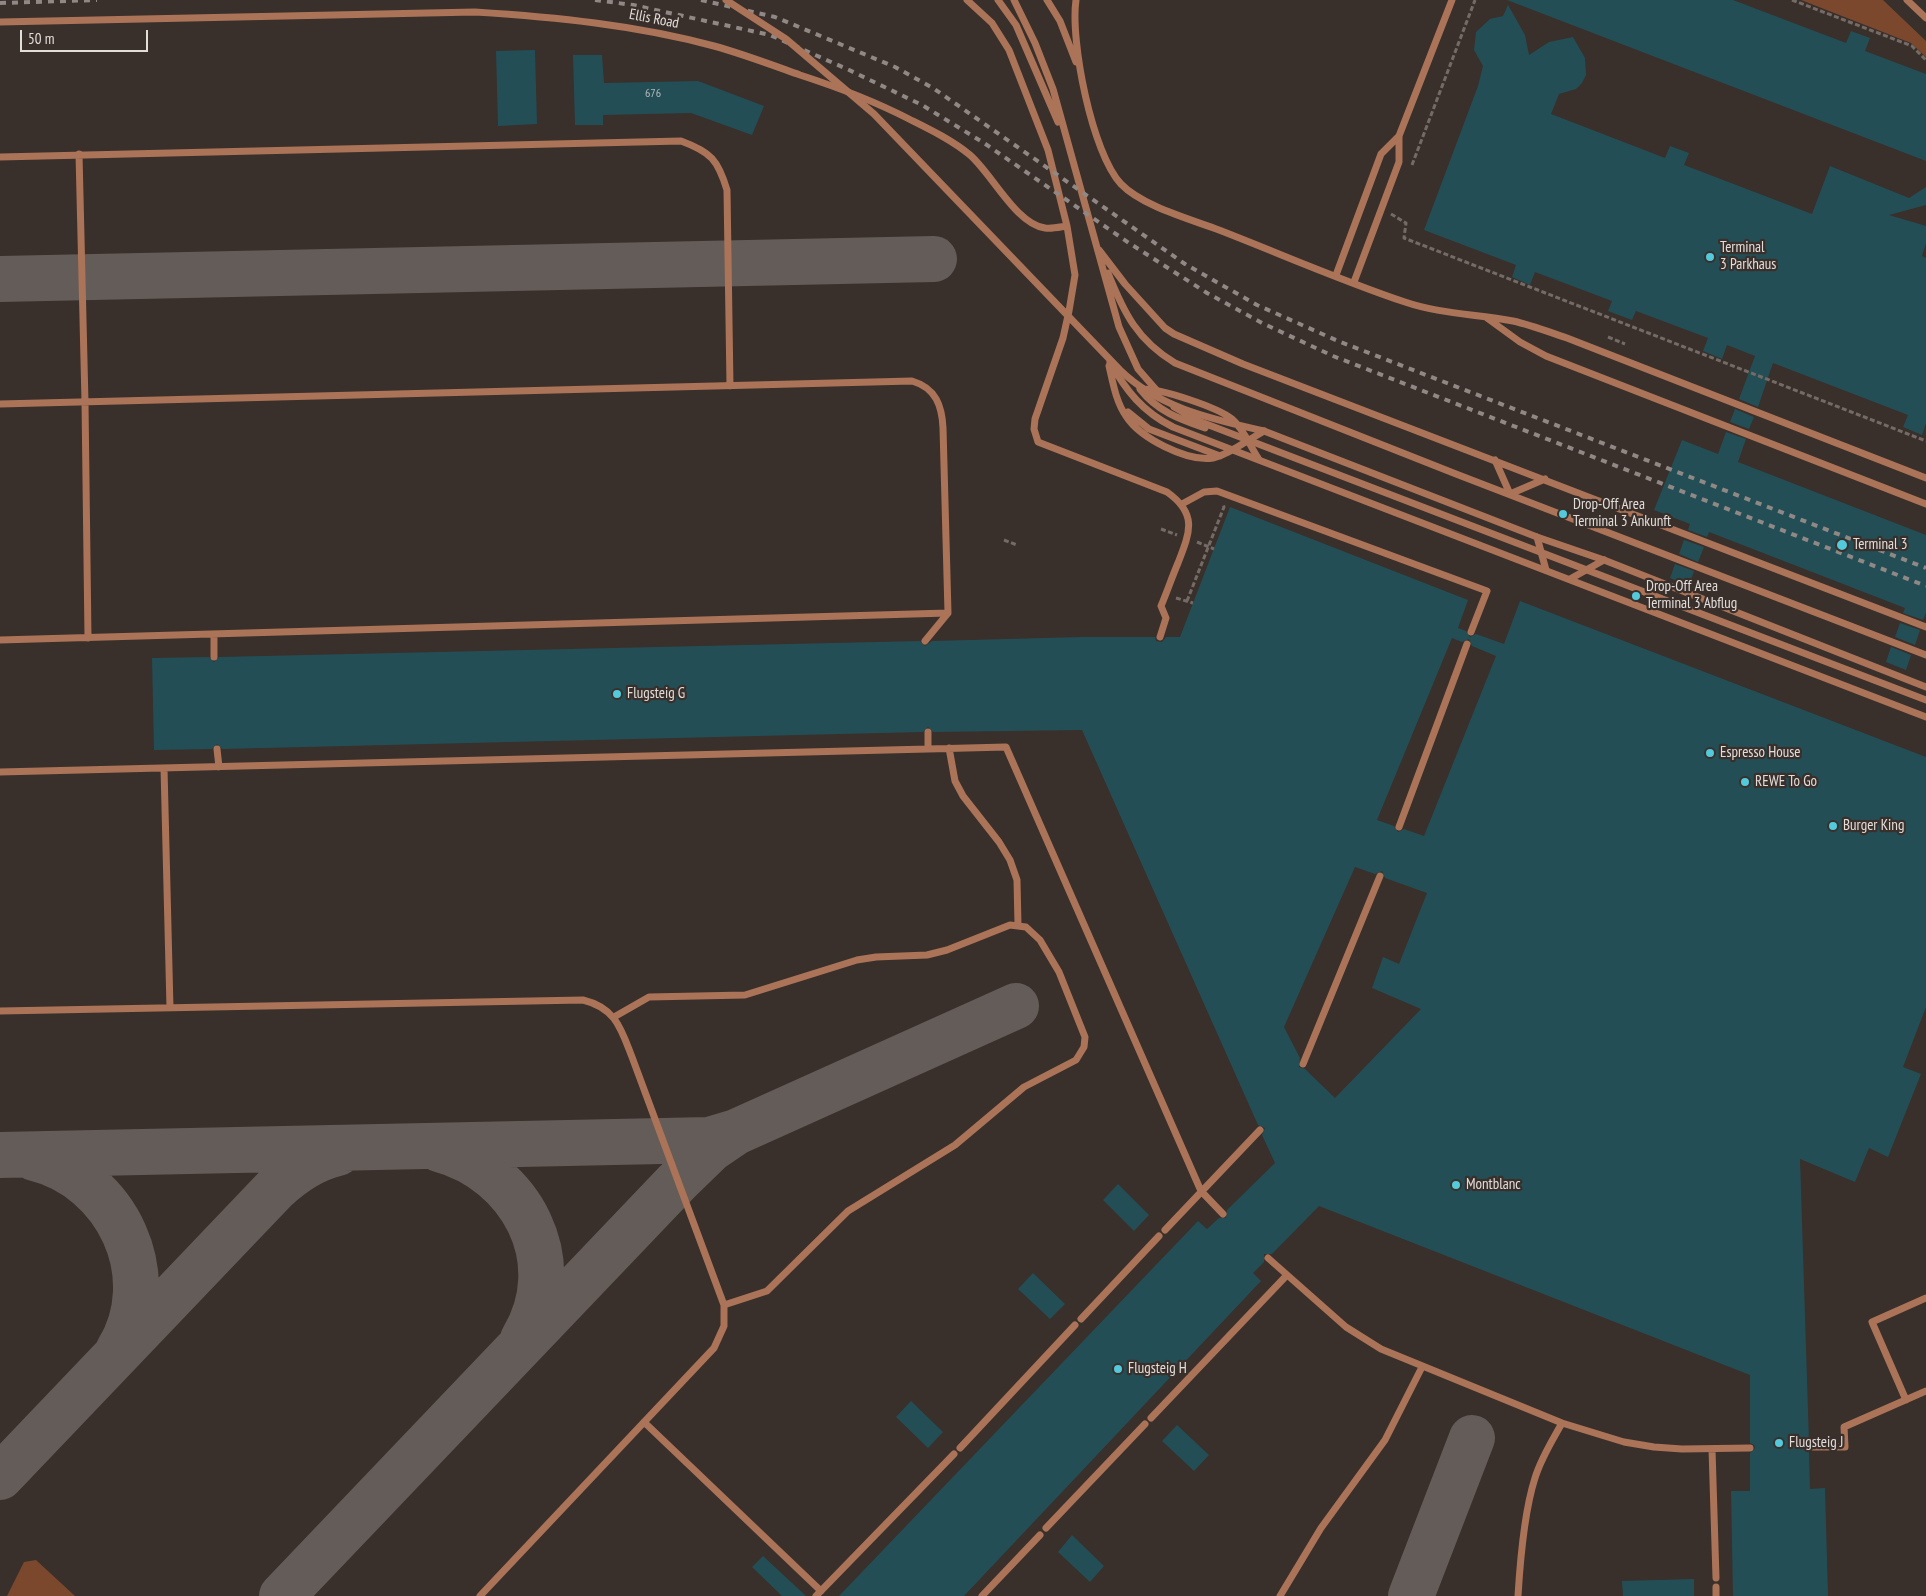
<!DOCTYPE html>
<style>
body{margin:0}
#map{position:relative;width:1926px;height:1596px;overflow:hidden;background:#392f2b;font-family:"PT Sans Narrow",sans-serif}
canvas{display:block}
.scale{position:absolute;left:20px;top:30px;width:128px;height:22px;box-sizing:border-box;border:2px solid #e3ddda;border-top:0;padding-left:6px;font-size:15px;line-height:18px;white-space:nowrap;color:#e3ddda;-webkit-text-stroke:4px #392f2b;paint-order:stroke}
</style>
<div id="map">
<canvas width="1926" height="1596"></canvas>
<div class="scale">50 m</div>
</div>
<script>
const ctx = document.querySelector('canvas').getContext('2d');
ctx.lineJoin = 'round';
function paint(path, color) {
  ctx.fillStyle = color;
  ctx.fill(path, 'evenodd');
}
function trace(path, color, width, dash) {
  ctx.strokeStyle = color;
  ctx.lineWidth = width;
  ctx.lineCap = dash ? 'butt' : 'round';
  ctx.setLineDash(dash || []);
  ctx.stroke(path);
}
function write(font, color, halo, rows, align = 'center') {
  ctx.font = font + ' "PT Sans Narrow",sans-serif';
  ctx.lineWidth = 4.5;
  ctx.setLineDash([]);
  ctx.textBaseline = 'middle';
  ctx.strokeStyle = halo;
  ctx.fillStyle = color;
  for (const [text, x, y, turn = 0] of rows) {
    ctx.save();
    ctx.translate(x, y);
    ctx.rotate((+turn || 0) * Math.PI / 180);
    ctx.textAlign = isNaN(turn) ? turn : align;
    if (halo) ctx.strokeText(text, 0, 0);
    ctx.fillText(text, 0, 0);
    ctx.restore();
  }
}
paint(new Path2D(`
 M1801,0H1883L1926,41V57L1911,43Z
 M36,1560L75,1596H7L24,1562Z`), '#7b482e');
trace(new Path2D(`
 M0,279L934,259
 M439,1149C521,1171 570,1261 523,1339
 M0,1155L709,1140L736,1132L1016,1006
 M34,1158C117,1178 164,1276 118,1351
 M0,1477L275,1189C294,1172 313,1159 338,1153
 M282,1596L677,1182L711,1149L736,1132
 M1411,1596L1472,1438`), '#645c58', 46);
paint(new Path2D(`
 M1507,0H1733L1846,43L1851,31L1870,38L1865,51L1926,74V161Z
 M1508,5L1525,35L1529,55L1549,42L1573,37L1585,58L1586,75L1582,83L1576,89L1559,94L1551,114L1665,158L1670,146L1689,153L1684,165L1812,214L1830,166L1909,198L1926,187V205L1889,215L1926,226V243L1922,256L1926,258V423L1922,435L1903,427L1908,415L1773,363L1758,407L1739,399L1755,356L1727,345L1722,359L1703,351L1708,338L1636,311L1632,320L1608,311L1612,301L1535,272L1530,285L1512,277L1516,265L1424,230L1478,86L1483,66L1474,50L1476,32L1490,19L1503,16Z
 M535,50L537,124L498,126L496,51Z
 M573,55H602L604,83L698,81L764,106L752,135L691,113L603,115V125H575Z
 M1735,409L1754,417L1749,429L1730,422Z
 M1726,432L1746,439L1738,462L1926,535V613L1923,620L1903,613L1905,608L1709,532L1707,537L1688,530L1690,524L1654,510L1682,440L1718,454Z
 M1230,507L1468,600L1458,628L1466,631L1470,637L1476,634L1504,644L1520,601L1926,757V1007L1903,1067L1921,1074L1888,1157L1869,1148L1855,1182L1800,1159L1809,1442L1804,1447L1809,1452L1810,1489L1825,1488L1828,1596H1733L1731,1491H1750V1453L1755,1448L1754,1445L1750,1443V1375L1319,1206L1272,1254H1264V1262L1253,1273L1261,1281L964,1596H839L1198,1221L1207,1229L1219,1218H1226L1227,1210L1275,1163L1262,1135L1265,1128L1258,1125L1082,730L933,732L928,727L923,732L222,749L217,744L212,749L154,750L152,658L209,657L214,662L219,657L920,641L925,646L932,641L1082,637H1155L1156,641L1162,642L1166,637H1180ZM1452,638L1462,642L1469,639L1472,646L1496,656L1424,836L1404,829L1398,832L1394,826L1377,820ZM1355,867L1375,874L1382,871L1385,878L1427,893L1399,964L1383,957L1372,988L1421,1009L1335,1098L1305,1069L1299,1067L1300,1058L1284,1027Z
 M1684,540L1704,547L1698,562L1679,554Z
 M1675,564L1694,571L1689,586L1670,578Z
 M1900,623L1920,630L1915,645L1895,637Z
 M1891,647L1911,655L1906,670L1886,662Z
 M1118,1184L1149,1215L1134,1231L1103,1200Z
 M1033,1273L1065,1304L1050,1319L1018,1289Z
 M911,1401L943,1432L928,1448L896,1417Z
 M1177,1425L1209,1455L1194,1471L1162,1441Z
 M1072,1535L1104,1566L1090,1582L1058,1552Z
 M763,1556L806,1596H782L752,1567Z
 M1694,1579V1596H1623L1622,1581Z`), '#244e55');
trace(new Path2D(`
 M1792,0L1912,46L1926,60
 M1412,165L1475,0
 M1391,214L1406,223L1404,238L1926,441
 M1608,337L1625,344
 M1161,529L1177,535
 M1004,540L1017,545
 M1197,542L1214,549
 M1176,598L1193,603
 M1187,601L1224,507L1223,504`), '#746b67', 3, [5, 2.5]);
trace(new Path2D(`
 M967,0L992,23L1009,50L1048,150L1067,226L1075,275L1069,311L1063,338L1035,419L1034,429L1038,442L1167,492C1198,514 1190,532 1178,563C1172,577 1167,592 1161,606L1166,618L1160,637
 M998,0L1016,25L1058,122
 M1014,0L1035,43L1053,89L1119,327L1138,369L1159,393
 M1047,0L1060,21L1076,62
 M1076,0C1070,41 1092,153 1121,184C1142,206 1190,219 1219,230C1281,254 1342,281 1405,302C1440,314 1477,314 1513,321C1531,325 1549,332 1567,338L1926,478
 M1907,0L1926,18
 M0,22L475,12C555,17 636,25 714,46C743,54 772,65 800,75C837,87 874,101 909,119C929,129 952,140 970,155C992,174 1016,224 1045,228C1052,229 1060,227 1067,226
 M79,154L85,402L88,638
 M0,157L681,141C711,152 718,160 727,190L730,386
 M1099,250L1125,284L1165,328L1174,334L1243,364L1926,627
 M1108,273C1124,313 1137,340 1175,363L1456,474L1926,655
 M1336,275L1381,154L1399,136
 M1354,282L1399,162V136L1452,0
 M1487,318L1520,342L1546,356L1926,504
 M1110,362C1126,391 1143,412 1173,427L1926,717
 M1109,366C1113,383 1116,402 1126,416C1140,438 1187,462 1213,458C1221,456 1227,453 1234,449
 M1140,389C1157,411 1179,419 1205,428
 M0,404L912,381C936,388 942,406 943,428L948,613L925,641
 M1174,407L1201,422L1926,700
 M1128,412L1149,429L1220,456
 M1264,431L1537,537L1604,560L1926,687
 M1495,460L1510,494L1545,479
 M1182,504L1204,492L1217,491L1487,591L1471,632
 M214,634V657
 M0,640L948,613
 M928,732V749L1006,747L1201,1191L1223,1214
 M949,748L955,781L963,796L999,842L1010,860L1017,880L1018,925
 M217,749L219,767
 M164,768L170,1008
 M0,772L928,749
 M1399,827L1467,644
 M0,1011L583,1000C616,1008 621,1029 632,1057L724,1305V1326L714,1348L480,1596
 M614,1017L649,997L745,995L857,960L876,957L927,955L947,950L1010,925L1026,927L1040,940L1059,972L1085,1037L1084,1047L1076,1060L1024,1087L955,1145L848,1211L767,1291L724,1305
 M1303,1064L1380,876
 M1165,1230L1260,1130
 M1268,1258L1346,1327L1381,1349L1562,1423L1624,1442L1654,1447L1682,1449L1750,1448
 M1081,1319L1159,1236
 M1906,1400L1872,1322L1926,1298
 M1151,1418L1287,1275
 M644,1422L821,1591
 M1809,1447H1845L1844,1427L1926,1391
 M960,1448L1075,1325
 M1712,1449L1716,1578
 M1046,1528L1145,1424
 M1716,1587V1596
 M816,1596L954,1454
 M982,1596L1040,1535
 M1280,1596L1321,1528L1385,1440L1422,1367
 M1518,1596C1520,1563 1525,1509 1535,1478C1541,1458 1552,1441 1562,1423`), '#ab7357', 7);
trace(new Path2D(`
 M595,0L633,5L770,35L847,69L922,105L984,143L1129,243L1207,293L1262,323L1333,356L1926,586
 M701,0L775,17L895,67L933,88L1185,264L1257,305L1338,341L1926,568
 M0,3L97,0`), '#908885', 4, [6, 6]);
trace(new Path2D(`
 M726,0L786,39L874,114L1120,370C1159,408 1212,419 1264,431
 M1143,389C1162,389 1217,407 1232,419C1243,428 1250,446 1258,458
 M1234,449L1264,431
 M1537,537L1546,570
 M1570,579L1604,560`), '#ab7357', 7);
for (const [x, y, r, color] of [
 [1710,257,5,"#53cadc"],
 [1563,514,5,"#53cadc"],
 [1842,545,6,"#53cadc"],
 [1636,596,5,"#53cadc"],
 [617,694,5,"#53cadc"],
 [1710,753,5,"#53cadc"],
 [1745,782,5,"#53cadc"],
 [1833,826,5,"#53cadc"],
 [1456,1185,5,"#53cadc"],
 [1118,1369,5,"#53cadc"],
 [1779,1443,5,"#53cadc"]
]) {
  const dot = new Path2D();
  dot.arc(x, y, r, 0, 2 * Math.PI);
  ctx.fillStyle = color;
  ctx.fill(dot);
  trace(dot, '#392f2b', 2);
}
write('12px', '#b3b9b9', null, [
 ["676",653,94]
]);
write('15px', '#e3ddda', '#392f2b', [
 ["Ellis Road",654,19,11]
]);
write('15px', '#e3ddda', '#392f2b', [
 ["Terminal",1720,248],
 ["3 Parkhaus",1720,265],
 ["Drop-Off Area",1573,505],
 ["Terminal 3 Ankunft",1573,522],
 ["Terminal 3",1853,545],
 ["Drop-Off Area",1646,587],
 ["Terminal 3 Abflug",1646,604],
 ["Flugsteig G",627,694],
 ["Espresso House",1720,753],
 ["REWE To Go",1755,782],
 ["Burger King",1843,826],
 ["Montblanc",1466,1185],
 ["Flugsteig H",1128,1369],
 ["Flugsteig J",1789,1443]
], 'left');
</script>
